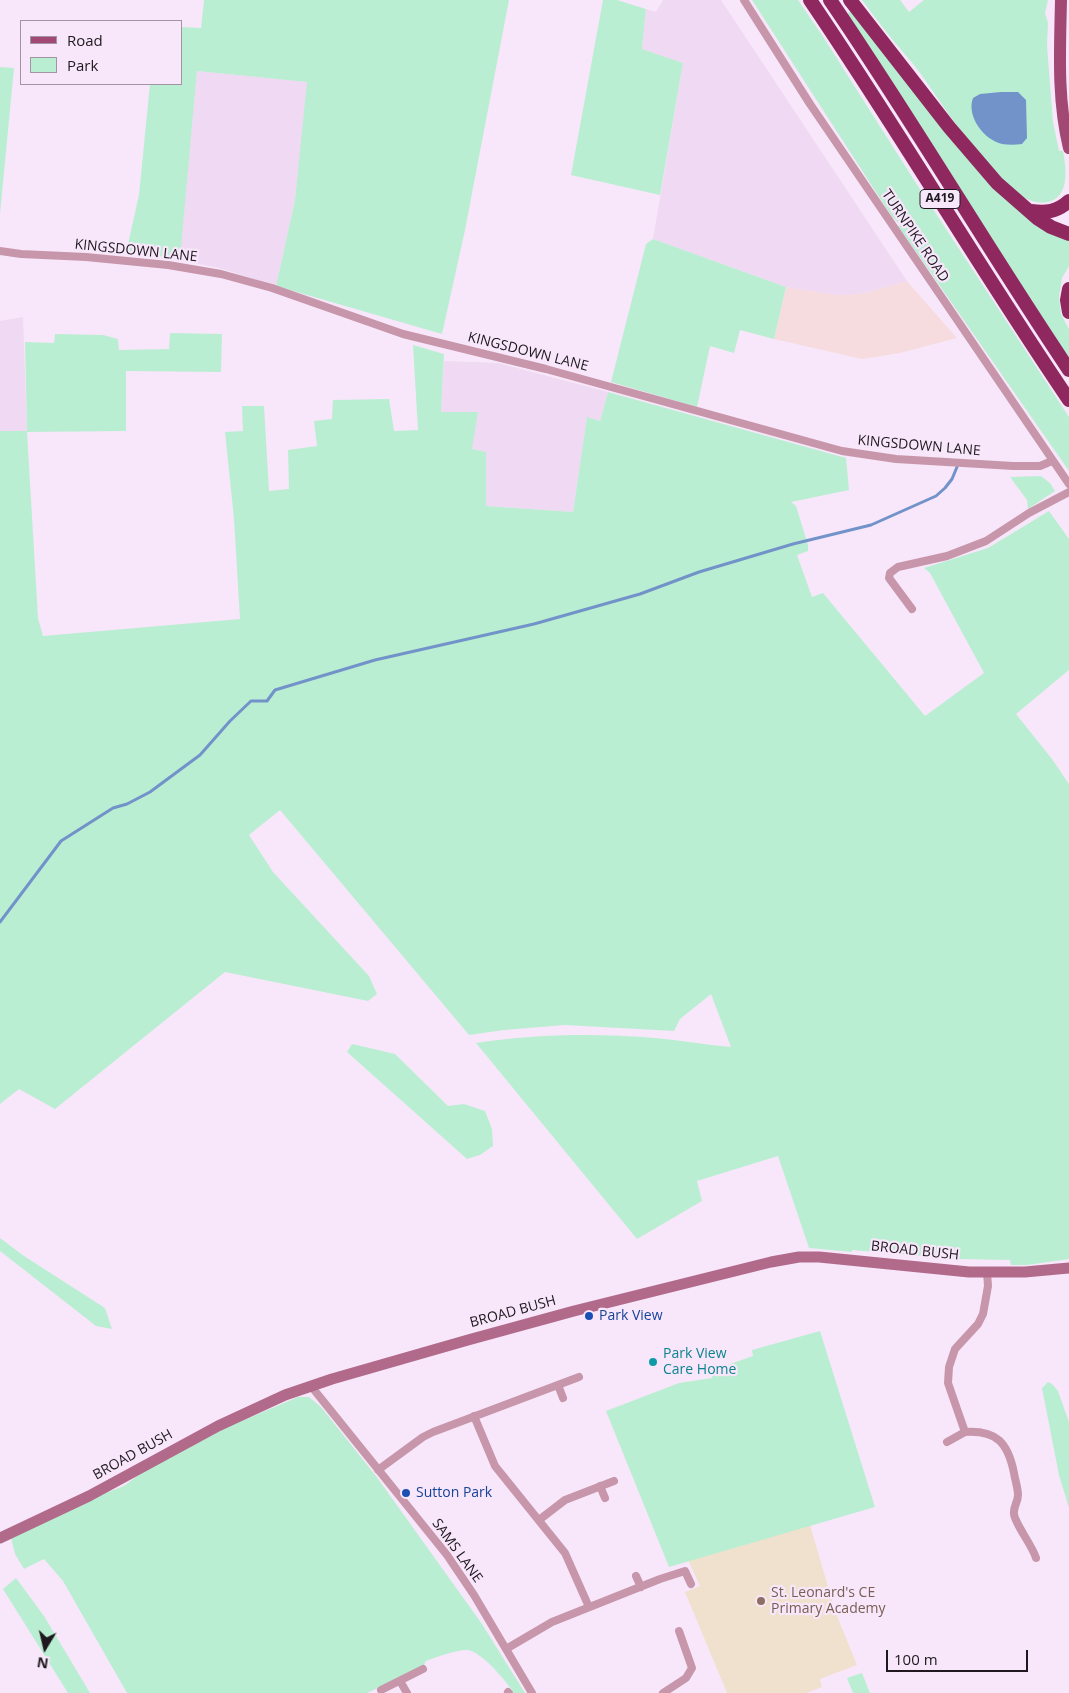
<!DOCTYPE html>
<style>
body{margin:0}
#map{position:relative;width:1069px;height:1693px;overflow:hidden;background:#f8e7fa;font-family:"Open Sans",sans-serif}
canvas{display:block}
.legend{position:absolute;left:20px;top:20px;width:162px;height:65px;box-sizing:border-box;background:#f8e7fa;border:1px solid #a195a2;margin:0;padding:6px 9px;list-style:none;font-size:15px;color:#1f191f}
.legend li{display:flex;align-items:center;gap:10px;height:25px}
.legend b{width:25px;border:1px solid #a195a2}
.north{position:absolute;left:20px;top:1623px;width:50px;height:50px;-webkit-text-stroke:4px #f8e7fa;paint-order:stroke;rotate:189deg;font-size:14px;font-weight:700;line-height:20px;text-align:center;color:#1f191f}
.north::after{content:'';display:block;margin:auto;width:18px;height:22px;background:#1f191f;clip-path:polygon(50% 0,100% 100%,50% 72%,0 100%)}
.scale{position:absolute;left:886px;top:1650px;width:142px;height:22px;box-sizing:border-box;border:2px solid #1f191f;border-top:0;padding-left:6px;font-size:15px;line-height:18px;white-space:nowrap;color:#1f191f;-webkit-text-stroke:4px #f8e7fa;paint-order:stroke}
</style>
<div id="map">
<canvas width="1069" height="1693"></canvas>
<ul class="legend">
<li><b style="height:6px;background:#a14974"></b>Road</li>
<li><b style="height:14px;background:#baeed2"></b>Park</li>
</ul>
<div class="north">N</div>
<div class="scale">100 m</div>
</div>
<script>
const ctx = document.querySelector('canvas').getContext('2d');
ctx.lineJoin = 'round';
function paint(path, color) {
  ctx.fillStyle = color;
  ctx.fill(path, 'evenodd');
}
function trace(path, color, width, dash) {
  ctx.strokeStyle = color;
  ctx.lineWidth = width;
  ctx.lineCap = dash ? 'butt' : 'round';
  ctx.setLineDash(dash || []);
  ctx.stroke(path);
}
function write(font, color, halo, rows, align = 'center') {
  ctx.font = font + ' "Open Sans",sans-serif';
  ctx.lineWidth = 4.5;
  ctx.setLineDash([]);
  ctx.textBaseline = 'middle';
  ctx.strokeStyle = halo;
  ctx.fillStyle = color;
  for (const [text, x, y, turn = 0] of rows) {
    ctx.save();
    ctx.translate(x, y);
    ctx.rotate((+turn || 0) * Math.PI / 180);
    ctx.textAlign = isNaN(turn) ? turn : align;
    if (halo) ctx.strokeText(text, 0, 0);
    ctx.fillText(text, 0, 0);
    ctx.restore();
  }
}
paint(new Path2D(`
 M907,281L957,338L900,353L862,359L774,339L786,287L838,295L860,294Z`), '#f7dcdf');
paint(new Path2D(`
 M663,0H721L907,281L860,294L838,295L786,287L653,239L683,63L642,49L646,9L656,12Z
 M197,71L308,82L295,200L276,286L219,268L179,260Z
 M23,317L27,431H0V321Z
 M444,361L498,363L608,392L600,421L587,418L573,512L486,506V452L472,449L441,412Z`), '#f0d9f2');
paint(new Path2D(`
 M810,1525L835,1611L857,1665L820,1679L822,1687L806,1693H727L685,1592L700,1586L688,1560Z`), '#f0e1ce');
paint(new Path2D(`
 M204,0H509L465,230L442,334L276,286L295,200L307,82L197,71L180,258L126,253L139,195L150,84H181V27L201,28Z
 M603,0H617L646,9L642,49L683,63L660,195L571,175Z
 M752,0H798L822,35L914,180L1069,417V471L898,226L901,225L892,217Z
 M862,0H900L909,12L924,0H1048L1045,13L1048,23L1047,46L1053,122L1059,151H1063C1066,167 1069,190 1055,199C1047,204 1037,203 1029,200C1000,188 952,120 934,93C924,78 914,64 902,51C888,35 875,17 862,0Z
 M849,12H851L968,159L1069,238V266L1062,278L1059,297L1061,314L1069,329V359L1047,327L882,66L847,15Z
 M0,67L14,68L0,214Z
 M653,239L786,287L774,339L740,330L734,353L710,346L697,407L611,382L646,244Z
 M170,333L222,334L221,372L126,371V431L27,432L38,618L43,636L240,619L234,519L225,432L243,431L242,406H264L269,491L289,489L288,450L317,446L314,421L332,419L333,400L389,399L394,431L418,430L413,345L444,354L441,412H478L472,449L486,452V506L573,512L587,417L600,421L608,392L846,458L849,490L791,502L796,506L808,545V551L797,555L812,597L823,593L925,716L984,673L930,573L924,568L988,548L1049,511L1069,539V670L1016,714L1052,759L1069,784V1259L1027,1265H1011L1010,1260L959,1259L852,1250V1252L809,1248L778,1156L697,1181L702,1201L637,1239L476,1043C535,1034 595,1033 655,1038C680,1040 705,1045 731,1047L711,994L680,1019L674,1031L565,1025L504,1030L469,1035L280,810L249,835L273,872L369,976L377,994L368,1001L225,972L55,1109L19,1089L0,1104V431H27L25,342L54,343L55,334L103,335L118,339L119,350L169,349Z
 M1041,476L1050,483L1055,491L1028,509L1027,500L1010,477Z
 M352,1044L395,1054L448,1106L464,1104L485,1111L492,1129L493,1146L480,1155L467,1159L347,1052Z
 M0,1238L24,1256L105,1308L112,1329L96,1326L0,1251Z
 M820,1331L875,1507L669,1567L606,1411L679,1383L712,1378L713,1370L753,1356L752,1350Z
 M1048,1382L1052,1384L1058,1391L1069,1422V1508L1059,1475L1042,1388Z
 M298,1397H309L321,1407L376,1476L482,1624L525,1693H514C506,1681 482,1652 468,1650C459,1649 436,1657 426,1661L423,1667L367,1693H127L63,1581L44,1559L24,1569L15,1554L10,1534L61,1510L124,1486L169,1452Z
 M16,1578L44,1616L90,1693H68L3,1589Z
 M862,1673L870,1693H853L847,1678Z`), '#baeed2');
paint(new Path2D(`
 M1001,92H1018L1026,100L1027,138L1022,144C1015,145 1008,145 1002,144C984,140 966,116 973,98L980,94Z`), '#7293c9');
trace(new Path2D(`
 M0,922L61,841L113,808L127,804L150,792L200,755L230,721L251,701H267L275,690L375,660L534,624L640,594L699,572L793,544L871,525L936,496L945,488L952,479L957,467`), '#7293c9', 3);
trace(new Path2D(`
 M744,0L810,104L1069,484
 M0,251L21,254L86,257L168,265L221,274L272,288L403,334L546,369L842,451L896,459L1013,466H1040L1052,461
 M912,609L889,578L890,573L898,567L947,556L986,541L1029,513L1069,492
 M987,1272L988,1286L983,1314L978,1324L955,1349L949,1367L948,1383L965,1432C997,1430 1008,1443 1014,1473C1015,1480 1018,1488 1018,1495C1018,1502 1013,1507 1014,1514C1015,1524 1032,1545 1036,1558
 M558,1385L563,1398
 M311,1386L447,1555L474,1595L532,1693
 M474,1416L495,1466L565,1553L589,1607
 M947,1442L965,1432
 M378,1470L423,1437L433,1432L579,1377
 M600,1486L605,1498
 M539,1520L565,1500L614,1481
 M636,1576L641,1587
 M506,1649L552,1622L660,1579L685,1571L691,1584
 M400,1681L407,1693
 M381,1690L423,1669
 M508,1692L509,1693
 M663,1693L686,1678L692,1668L679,1631`), '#c896ab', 8);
trace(new Path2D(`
 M0,1538L89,1496L218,1426L285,1395L332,1379L468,1340L574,1311L771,1262L799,1257H819L969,1272H1025L1069,1268`), '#b26a8b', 11);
trace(new Path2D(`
 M1061,0C1060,50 1057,99 1069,148`), '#a14974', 12);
trace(new Path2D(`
 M810,0C899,131 980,269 1069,400
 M830,0C913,121 987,248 1069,370
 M850,0L949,127L997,183L1037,218L1051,227L1069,234
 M1031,211C1046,213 1057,212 1069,201
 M1069,289L1067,300L1069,312`), '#902860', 14);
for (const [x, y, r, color] of [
 [589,1316,5,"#1a4fb4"],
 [653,1362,5,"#0f9aa8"],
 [406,1493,5,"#1a4fb4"],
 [761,1601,5,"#8d6e63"]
]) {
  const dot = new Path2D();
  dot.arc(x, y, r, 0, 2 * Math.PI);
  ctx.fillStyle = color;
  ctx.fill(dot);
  trace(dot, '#f8e7fa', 2);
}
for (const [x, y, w] of [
 [940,199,40]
]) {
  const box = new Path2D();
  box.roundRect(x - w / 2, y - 9.5, w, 19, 4);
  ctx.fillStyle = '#f8e7fa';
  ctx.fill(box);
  trace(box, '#1f191f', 1);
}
write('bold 12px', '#1f191f', null, [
 ["A419",940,199]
]);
write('14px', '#1f191f', '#f8e7fa', [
 ["TURNPIKE ROAD",915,236,56],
 ["KINGSDOWN LANE",136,251,6],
 ["KINGSDOWN LANE",528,352,14],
 ["KINGSDOWN LANE",919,446,5],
 ["BROAD BUSH",915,1251,6],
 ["BROAD BUSH",513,1312,-15],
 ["BROAD BUSH",133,1455,-29],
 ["SAMS LANE",457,1551,54]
]);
write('14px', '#164399', '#f8e7fa', [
 ["Park View",599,1316],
 ["Sutton Park",416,1493]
], 'left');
write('14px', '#0d838f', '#f8e7fa', [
 ["Park View",663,1354],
 ["Care Home",663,1370]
], 'left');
write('14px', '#785e54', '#f8e7fa', [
 ["St. Leonard's CE",771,1593],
 ["Primary Academy",771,1609]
], 'left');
</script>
